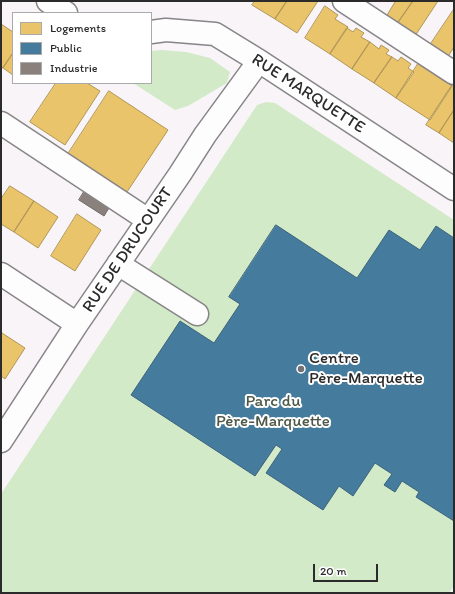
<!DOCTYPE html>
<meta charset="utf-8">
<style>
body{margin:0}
#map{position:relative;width:455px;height:594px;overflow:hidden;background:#f8f4f8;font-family:Itim,sans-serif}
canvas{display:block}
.frame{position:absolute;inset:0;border:2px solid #2b2b2b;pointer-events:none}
.legend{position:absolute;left:12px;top:12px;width:140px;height:72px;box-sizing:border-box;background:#fff;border:1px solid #aaa;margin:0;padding:5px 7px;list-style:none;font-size:12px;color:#2b2b2b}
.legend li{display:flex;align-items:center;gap:8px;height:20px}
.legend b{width:20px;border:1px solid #aaa}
.scale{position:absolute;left:313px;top:564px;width:65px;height:18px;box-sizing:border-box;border:2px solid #2b2b2b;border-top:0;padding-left:5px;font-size:12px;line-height:14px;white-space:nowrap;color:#2b2b2b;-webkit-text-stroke:3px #fff;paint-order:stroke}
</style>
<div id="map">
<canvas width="455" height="594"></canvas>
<div class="frame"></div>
<ul class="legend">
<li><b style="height:11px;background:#e9c46a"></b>Logements</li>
<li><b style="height:11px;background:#457b9d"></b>Public</li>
<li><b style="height:11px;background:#8a817c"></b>Industrie</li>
</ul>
<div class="scale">20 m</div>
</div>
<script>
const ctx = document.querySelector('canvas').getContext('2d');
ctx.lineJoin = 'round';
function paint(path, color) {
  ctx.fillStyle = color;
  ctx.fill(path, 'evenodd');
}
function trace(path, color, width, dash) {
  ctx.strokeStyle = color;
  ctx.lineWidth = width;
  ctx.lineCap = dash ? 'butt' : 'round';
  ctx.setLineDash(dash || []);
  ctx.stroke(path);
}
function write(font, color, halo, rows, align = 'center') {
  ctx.font = font + ' Itim,sans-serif';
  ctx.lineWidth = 4;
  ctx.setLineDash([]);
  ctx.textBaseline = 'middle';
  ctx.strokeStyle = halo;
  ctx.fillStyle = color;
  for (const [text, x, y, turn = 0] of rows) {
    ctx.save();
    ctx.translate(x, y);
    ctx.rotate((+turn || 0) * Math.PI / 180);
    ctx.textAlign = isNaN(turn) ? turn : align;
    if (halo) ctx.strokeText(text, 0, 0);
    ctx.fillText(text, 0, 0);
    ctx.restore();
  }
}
paint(new Path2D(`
 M162,50L186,52L210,58L230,72L227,83L188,106L175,110L133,83H151V51Z
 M266,102L275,103L454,220V586L449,593H1V494L257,105Z`), '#d3eac8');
const homes = new Path2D(`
 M255,1H287L275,19L252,5Z
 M287,1H318L297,33L275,19Z
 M394,1H413L395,27L384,20L395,2Z
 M413,1H438L413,39L395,27Z
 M325,6L338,15L335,19L348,27L330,54L305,38Z
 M454,9V47L444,63L426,51Z
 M1,24L13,32V53L3,68L1,67Z
 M347,28L353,32L356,28L364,33L361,37L370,42L352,69L330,54Z
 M370,42L379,49L381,45L389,50L386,54L392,57L374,83L352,69Z
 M13,53V75L3,68Z
 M392,57L398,61L401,57L411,64L408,68L414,72L396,98L374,83Z
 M418,64L452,86L430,120L396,98Z
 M454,82V110L439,133L426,125Z
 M56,83H87L100,91L65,145L30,122Z
 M109,91L168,130L125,195L66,157Z
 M454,110V143L439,133Z
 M10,186L34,201L14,232L1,224V199Z
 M34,201L58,217L38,248L14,232Z
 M77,214L101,230L75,271L51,256Z
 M2,333L25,348L5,379L1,376V334Z`);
paint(homes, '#e9c46a');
trace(homes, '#b09657', 1);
const public = new Path2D(`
 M276,225L357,278L389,230L420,250L436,226L454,238V521L416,497L419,492L402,481L395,492L384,485L392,474L375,463L353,496L339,486L323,510L266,473L282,449L276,445L255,476L131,395L180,321L214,343L240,304L229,297Z`);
paint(public, '#457b9d');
trace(public, '#3d637b', 1);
const industry = new Path2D(`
 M87,187L112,203L104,216L79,200Z`);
paint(industry, '#8a817c');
trace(industry, '#6e6764', 1);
const minor = new Path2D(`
 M48,1L66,13
 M344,1L454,73
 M151,32L166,30L215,34L259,61L454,189
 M1,123L148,220
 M118,264L197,314
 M1,274L77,324
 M1,441L77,324L180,174L205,135L259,61`);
trace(minor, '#878587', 25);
trace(minor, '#fefdfe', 22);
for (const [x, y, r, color] of [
 [301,369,4,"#737173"]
]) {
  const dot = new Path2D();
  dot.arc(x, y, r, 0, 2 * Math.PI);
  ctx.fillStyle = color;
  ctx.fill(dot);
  trace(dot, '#fff', 1.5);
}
write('17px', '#2b2b2b', '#fff', [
 ["RUE MARQUETTE",308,94,33],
 ["RUE DE DRUCOURT",128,250,-56]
]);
write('17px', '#2b2b2b', '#fff', [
 ["Centre",309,359],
 ["Père-Marquette",309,379]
], 'left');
write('17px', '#4d5848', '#fff', [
 ["Parc du",273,402],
 ["Père-Marquette",273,422]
]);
</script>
